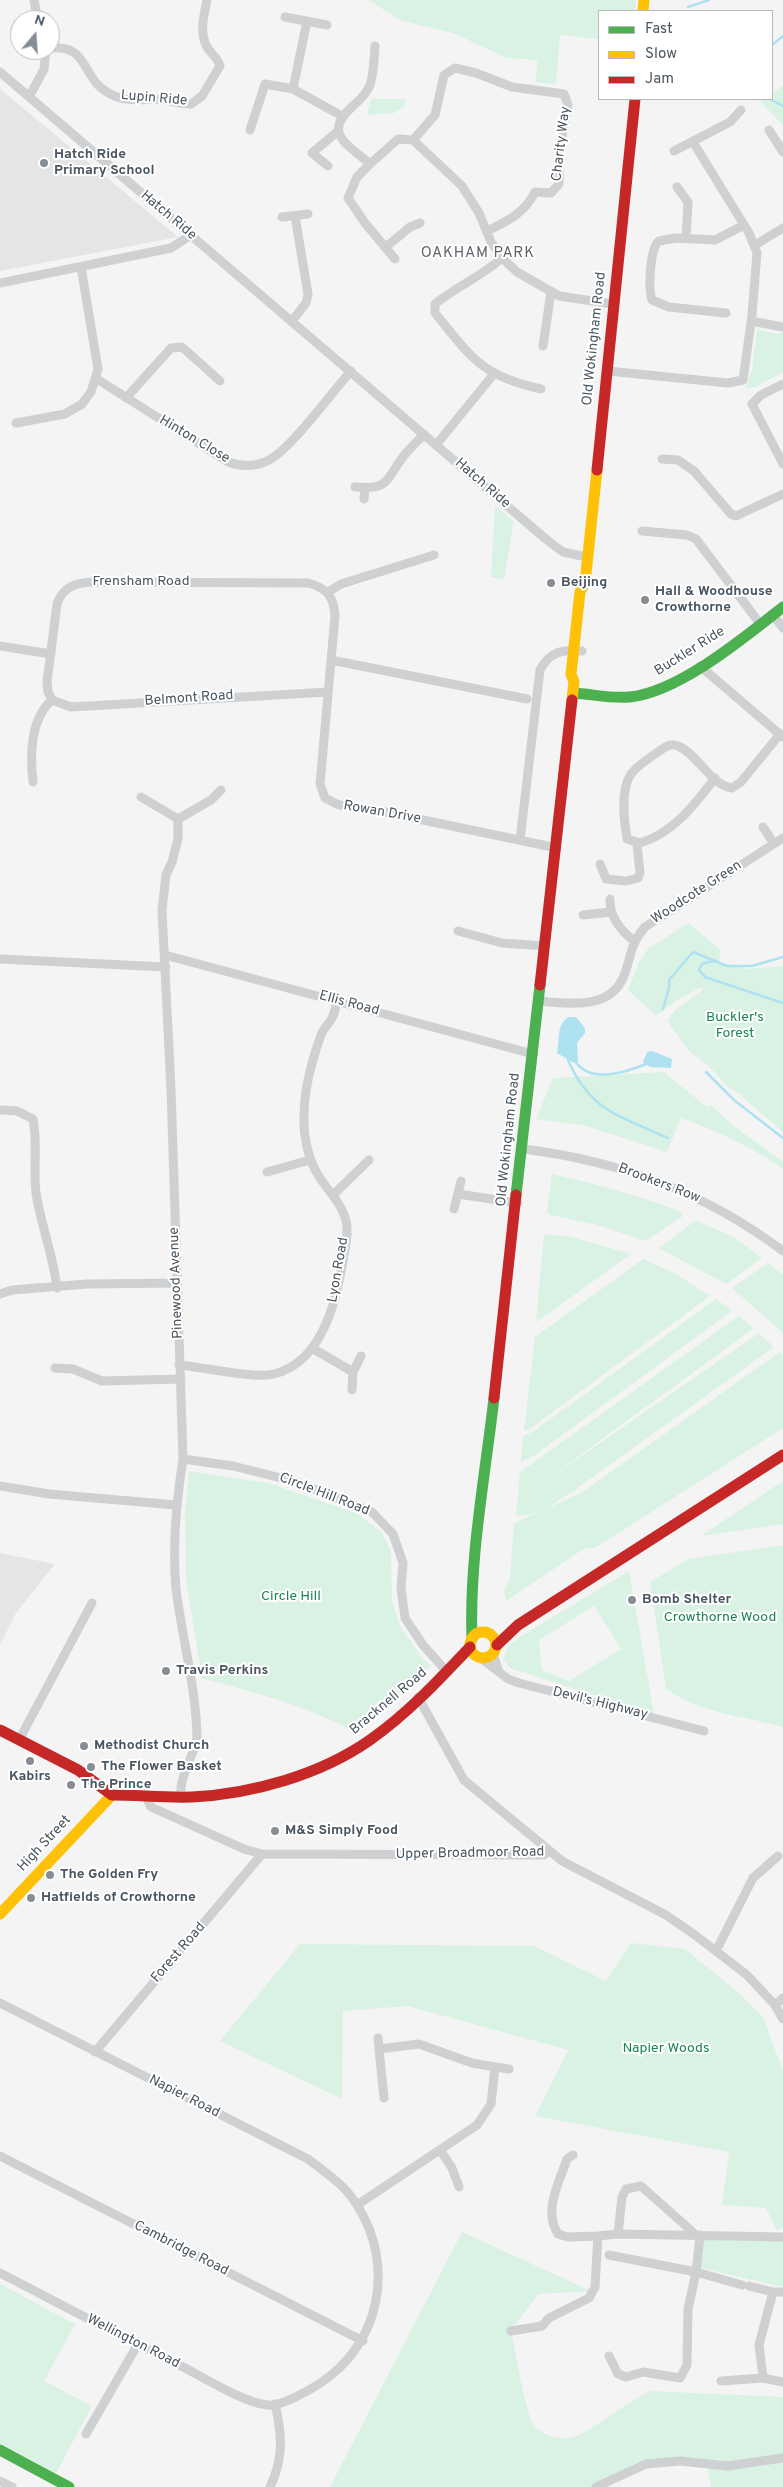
<!DOCTYPE html>
<style>
body{margin:0}
#map{position:relative;width:783px;height:2487px;overflow:hidden;background:#f4f4f4;font-family:Overpass,sans-serif}
canvas{display:block}
.legend{position:absolute;left:598px;top:10px;width:175px;height:90px;box-sizing:border-box;background:#fff;border:1px solid #b7bbc0;margin:0;padding:6px 9px;list-style:none;font-size:15px;color:#4a5661}
.legend li{display:flex;align-items:center;gap:10px;height:25px}
.legend b{width:25px;border:1px solid #b7bbc0}
.north{position:absolute;left:10px;top:10px;width:50px;height:50px;box-sizing:border-box;background:#fff;border:1px solid #b7bbc0;border-radius:50%;rotate:18deg;font-size:14px;font-weight:700;line-height:20px;text-align:center;color:#4a5661}
.north::after{content:'';display:block;margin:auto;width:18px;height:22px;background:#868d94;clip-path:polygon(50% 0,100% 100%,50% 72%,0 100%)}
</style>
<div id="map">
<canvas width="783" height="2487"></canvas>
<ul class="legend">
<li><b style="height:6px;background:#4caf50"></b>Fast</li>
<li><b style="height:6px;background:#ffc107"></b>Slow</li>
<li><b style="height:6px;background:#c62828"></b>Jam</li>
</ul>
<div class="north">N</div>
</div>
<script>
const ctx = document.querySelector('canvas').getContext('2d');
ctx.lineJoin = 'round';
function paint(path, color) {
  ctx.fillStyle = color;
  ctx.fill(path, 'evenodd');
}
function trace(path, color, width, dash) {
  ctx.strokeStyle = color;
  ctx.lineWidth = width;
  ctx.lineCap = dash ? 'butt' : 'round';
  ctx.setLineDash(dash || []);
  ctx.stroke(path);
}
function write(font, color, halo, rows, align = 'center') {
  ctx.font = font + ' Overpass,sans-serif';
  ctx.lineWidth = 4;
  ctx.setLineDash([]);
  ctx.textBaseline = 'middle';
  ctx.strokeStyle = halo;
  ctx.fillStyle = color;
  for (const [text, x, y, turn = 0] of rows) {
    ctx.save();
    ctx.translate(x, y);
    ctx.rotate((+turn || 0) * Math.PI / 180);
    ctx.textAlign = isNaN(turn) ? turn : align;
    if (halo) ctx.strokeText(text, 0, 0);
    ctx.fillText(text, 0, 0);
    ctx.restore();
  }
}
paint(new Path2D(`
 M0,89L178,237L0,271Z
 M0,1553L55,1564L16,1613L0,1645Z`), '#e6e5e6');
paint(new Path2D(`
 M368,0H636L635,11H599V39L560,35L556,84L536,82L537,60L507,58L453,33L402,21Z
 M783,86V125L759,100L772,99V93Z
 M371,99H405L404,107L394,113L367,115Z
 M757,329L775,334L783,332V372L756,387L746,388L752,370Z
 M495,506L514,521L504,579L491,577Z
 M688,923L720,949L719,962L748,969L783,966V1132L738,1093L728,1087L710,1067L689,1051L667,1021L675,1010L704,989L700,988L677,1000L656,1016L628,990L639,962L648,949Z
 M664,1072L703,1104L708,1107L711,1105L731,1124L783,1162V1169C752,1147 717,1131 681,1118L667,1152L583,1125L536,1119L553,1078Z
 M552,1174C596,1184 638,1195 681,1212L683,1216L646,1241L594,1224L550,1215L547,1212Z
 M696,1220L735,1238L762,1258L726,1284L659,1248Z
 M544,1234L571,1237L631,1254L536,1322Z
 M643,1259L676,1274L710,1296L531,1428L524,1431L535,1337Z
 M768,1263L783,1275V1333L732,1288Z
 M716,1299L732,1311L532,1457L521,1462L523,1436L534,1431Z
 M739,1316L754,1328L542,1483L759,1333L774,1347L576,1489C560,1499 536,1519 516,1515L520,1472Z
 M780,1352L783,1356V1428L595,1548H585L506,1601L504,1591L510,1577L514,1523L581,1493Z
 M189,1471L268,1483L358,1514L382,1533L391,1551L392,1601L400,1626L420,1655L431,1666L354,1732C308,1706 253,1692 202,1678L186,1580L185,1512Z
 M783,1481V1524L701,1536Z
 M783,1545V1727C745,1716 697,1713 666,1688L650,1582L688,1559Z
 M629,1571L654,1714L512,1669L503,1660L508,1646L520,1637ZM594,1606L621,1649L569,1681L542,1670L539,1640Z
 M631,1943L685,1949L738,1992L763,2017L783,2071V2227L777,2231L766,2208L722,2205L729,2152L535,2116L568,2050L408,2006L343,2011L342,2099L220,2041L300,1944L534,1946L606,1981Z
 M462,2232L591,2291L538,2294L511,2331C514,2345 527,2417 533,2424C544,2438 565,2442 581,2434C605,2421 626,2403 650,2391L783,2397V2487H711L707,2464H646L596,2487H330Z
 M704,2240L783,2241V2287L697,2267Z
 M0,2284L75,2324L44,2381L92,2406L56,2473L0,2443Z`), '#d9f2e3');
paint(new Path2D(`
 M568,1017H576L585,1028V1033L577,1043L578,1061L574,1063L557,1053C560,1039 556,1026 568,1017Z
 M652,1051L672,1059L671,1068L650,1067L643,1062L647,1052Z`), '#aee2f0');
trace(new Path2D(`
 M688,7L709,0
 M772,45L783,36
 M770,99L783,106
 M714,961L702,964L699,970L705,977L783,1003
 M663,1009L669,988V980L693,952L727,966H752L783,957
 M568,1060C590,1111 620,1116 668,1138
 M576,1062C590,1084 627,1072 646,1064
 M706,1072L734,1100L783,1138`), '#aee2f0', 2.5);
trace(new Path2D(`
 M34,0L38,20
 M285,17L327,25
 M50,48C89,44 81,77 107,92C127,105 144,97 164,100C173,101 182,105 191,104L202,96L220,66C219,59 211,54 207,47C199,32 204,15 207,0
 M0,72L547,540L563,552L587,557
 M293,89L307,21
 M29,97L44,69L46,50
 M250,130L265,84L293,89L342,116
 M769,130L783,152
 M413,140L435,115L444,75L455,68L476,73L512,87L564,94L568,105L560,147L559,184L551,193L535,192C525,213 506,222 487,231
 M674,151L730,122L741,110
 M370,164C347,144 322,133 353,106C360,100 367,93 370,85C374,73 374,58 375,46
 M328,166L312,153L337,132
 M677,187L688,202L686,238
 M282,217L308,214
 M755,245L783,228
 M386,247L410,227L420,223
 M502,258C481,277 457,286 435,304V313C472,358 481,376 541,389
 M395,259L365,223L348,198L357,177L370,164L398,139L413,140L462,186L479,213L491,242L502,258L517,272L559,296L613,304
 M0,283L171,248L191,235
 M726,313L669,307L652,300C648,288 650,248 659,241L676,238L715,240L744,225
 M292,321L306,303L308,294L295,216
 M751,321L783,327
 M543,346L551,292
 M608,371L728,383L743,380L752,315L757,253L749,233L693,142
 M97,379L228,462C242,467 256,467 269,460C290,450 333,391 351,371
 M783,384L761,395L752,404L783,464
 M126,398L171,348L182,347L220,381
 M16,423L65,414L82,404L91,392L98,369L81,267
 M436,445L493,375
 M662,459L678,460L694,471L731,514L736,516L783,494
 M355,487C389,490 385,481 403,457C409,449 417,442 424,434
 M364,499L365,488
 M642,531L687,535L696,539L761,625
 M328,592L341,584L434,555
 M773,615L783,628
 M0,646L51,654
 M331,660L527,699
 M700,666L783,737
 M52,700L48,692L47,682L57,604C63,587 75,583 92,582L308,583C327,588 334,597 335,616L320,784L325,798L339,805L380,811L557,848
 M52,700L71,707L328,692
 M715,778C695,804 674,833 640,843L627,839C624,820 620,790 631,774C638,765 648,759 658,752C664,748 670,742 678,746C698,754 710,785 732,788L741,782L780,734
 M33,782C30,755 30,719 52,700
 M141,797L178,819
 M763,827L774,844
 M520,840L540,670C549,652 563,649 582,651
 M600,864L606,879L626,881L638,878L640,873L637,844
 M610,899C609,916 621,931 634,941
 M583,915L611,912
 M458,931L502,943L545,946
 M165,955L533,1054
 M0,959L166,967
 M540,1001C571,1004 613,1010 625,973C632,953 630,945 645,927L783,838
 M0,1110L17,1111L33,1119C38,1143 33,1168 36,1193C41,1225 53,1255 57,1288
 M523,1149C620,1161 704,1192 783,1251
 M267,1172L310,1160
 M458,1194L518,1203
 M333,1195L369,1160
 M454,1209L461,1181
 M0,1294L12,1290L87,1284L177,1283
 M312,1348L353,1372
 M179,1365C202,1367 255,1379 274,1374C322,1362 336,1302 343,1261C345,1248 349,1232 346,1220C341,1202 327,1190 318,1175C308,1158 303,1136 304,1116C304,1090 312,1060 321,1035C324,1027 330,1023 333,1016C335,1011 336,1006 337,1001
 M55,1368L73,1369L102,1381L181,1379
 M352,1390L353,1372L361,1356
 M183,1459L233,1466L293,1481L372,1512L393,1534L403,1563L401,1588L405,1618L423,1645L447,1672
 M0,1486L49,1494L176,1505
 M493,1654L499,1672
 M482,1659L508,1679L519,1683L704,1731
 M418,1697L464,1780L562,1861L666,1915L695,1935L747,1975L775,2005L783,2019
 M19,1740L92,1603
 M146,1797L151,1807L244,1849L262,1854L544,1855L549,1851
 M181,1798C178,1778 194,1757 197,1737C196,1687 182,1638 176,1589C172,1545 176,1503 183,1459L171,1089L162,910L166,875L172,862L178,839V819L211,800L221,790
 M716,1951L753,1878L778,1856
 M0,2003L308,2159C326,2173 345,2185 357,2205C396,2266 380,2345 319,2384C308,2391 280,2407 267,2405C245,2403 206,2379 185,2368C123,2337 62,2305 0,2273
 M775,2005L783,1998
 M378,2038L379,2049
 M95,2052L262,1854
 M495,2067L509,2069
 M440,2150L452,2168L459,2187
 M573,2155L567,2159C559,2183 543,2211 558,2234L568,2237L598,2236
 M0,2156L363,2341
 M357,2205L477,2125L491,2104L495,2067L472,2063L419,2044L379,2049L384,2098
 M618,2234L622,2197L626,2189L641,2186L695,2234
 M609,2255L696,2272L742,2285
 M749,2286L773,2292
 M511,2331L542,2326L549,2318L589,2298L595,2287L598,2236L618,2234L783,2237
 M609,2356L618,2374L626,2377L643,2372L680,2378L687,2365L688,2309L696,2272L700,2235
 M763,2378L759,2345L773,2292H783
 M721,2381L763,2378L783,2382
 M86,2434L138,2344
 M0,2481L12,2487
 M270,2487C284,2458 282,2434 275,2404
 M596,2487L646,2464L680,2461L727,2466L783,2458`), '#ced0d2', 9);
trace(new Path2D(`
 M573,693C592,694 611,699 630,697C679,692 745,637 783,607
 M516,1195L540,985
 M472,1639C469,1559 485,1477 494,1398
 M0,2450L69,2487`), '#4caf50', 11);
trace(new Path2D(`
 M643,11L644,0
 M572,700L574,682L571,674L580,592L585,583L597,470
 M470 1645a13 13 0 1 1 26 0a13 13 0 1 1-26 0Z
 M0,1914L112,1795`), '#ffc107', 11);
trace(new Path2D(`
 M597,470L635,99
 M540,985L572,700
 M494,1398L516,1195
 M497,1645L518,1625L783,1455
 M0,1730L78,1770L112,1795
 M112,1795C138,1795 165,1798 192,1797C252,1794 320,1775 370,1740C407,1714 439,1680 470,1647`), '#c62828', 11);
for (const [x, y, r, color] of [
 [44,163,5,"#868d94"],
 [551,583,5,"#868d94"],
 [645,600,5,"#868d94"],
 [632,1600,5,"#868d94"],
 [166,1671,5,"#868d94"],
 [84,1746,5,"#868d94"],
 [30,1761,5,"#868d94"],
 [91,1767,5,"#868d94"],
 [71,1785,5,"#868d94"],
 [275,1831,5,"#868d94"],
 [50,1875,5,"#868d94"],
 [31,1898,5,"#868d94"]
]) {
  const dot = new Path2D();
  dot.arc(x, y, r, 0, 2 * Math.PI);
  ctx.fillStyle = color;
  ctx.fill(dot);
  trace(dot, '#fff', 2);
}
write('14px', '#4a5661', '#fff', [
 ["Lupin Ride",154,99,5],
 ["Charity Way",562,144,-83],
 ["Hatch Ride",168,216,40],
 ["Old Wokingham Road",595,339,-84],
 ["Hinton Close",194,440,31],
 ["Hatch Ride",482,484,41],
 ["Frensham Road",141,582],
 ["Buckler Ride",690,652,-32],
 ["Belmont Road",189,699,-4],
 ["Rowan Drive",382,813,10],
 ["Woodcote Green",697,893,-33],
 ["Ellis Road",349,1004,15],
 ["Old Wokingham Road",509,1140,-84],
 ["Brookers Row",659,1184,21],
 ["Lyon Road",339,1270,-80],
 ["Pinewood Avenue",177,1283,-92],
 ["Circle Hill Road",324,1495,21],
 ["Bracknell Road",389,1702,-40],
 ["Devil's Highway",600,1704,14],
 ["High Street",45,1844,-47],
 ["Upper Broadmoor Road",470,1854,-1],
 ["Forest Road",179,1953,-49],
 ["Napier Road",184,2097,27],
 ["Cambridge Road",181,2249,27],
 ["Wellington Road",133,2342,27]
]);
write('bold 14px', '#4a5661', '#fff', [
 ["Hatch Ride",54,155],
 ["Primary School",54,171],
 ["Beijing",561,583],
 ["Hall & Woodhouse",655,592],
 ["Crowthorne",655,608],
 ["Bomb Shelter",642,1600],
 ["Travis Perkins",176,1671],
 ["Methodist Church",94,1746],
 ["The Flower Basket",101,1767],
 ["Kabirs",30,1777,"center"],
 ["The Prince",81,1785],
 ["M&S Simply Food",285,1831],
 ["The Golden Fry",60,1875],
 ["Hatfields of Crowthorne",41,1898]
], 'left');
write('14px', '#17864f', '#fff', [
 ["Buckler's",735,1018],
 ["Forest",735,1034],
 ["Circle Hill",291,1597],
 ["Crowthorne Wood",720,1618],
 ["Napier Woods",666,2049]
]);
ctx.letterSpacing = '1px';
write('15px', '#5f6368', '#fff', [
 ["OAKHAM PARK",478,254]
]);
ctx.letterSpacing = '0px';
</script>
